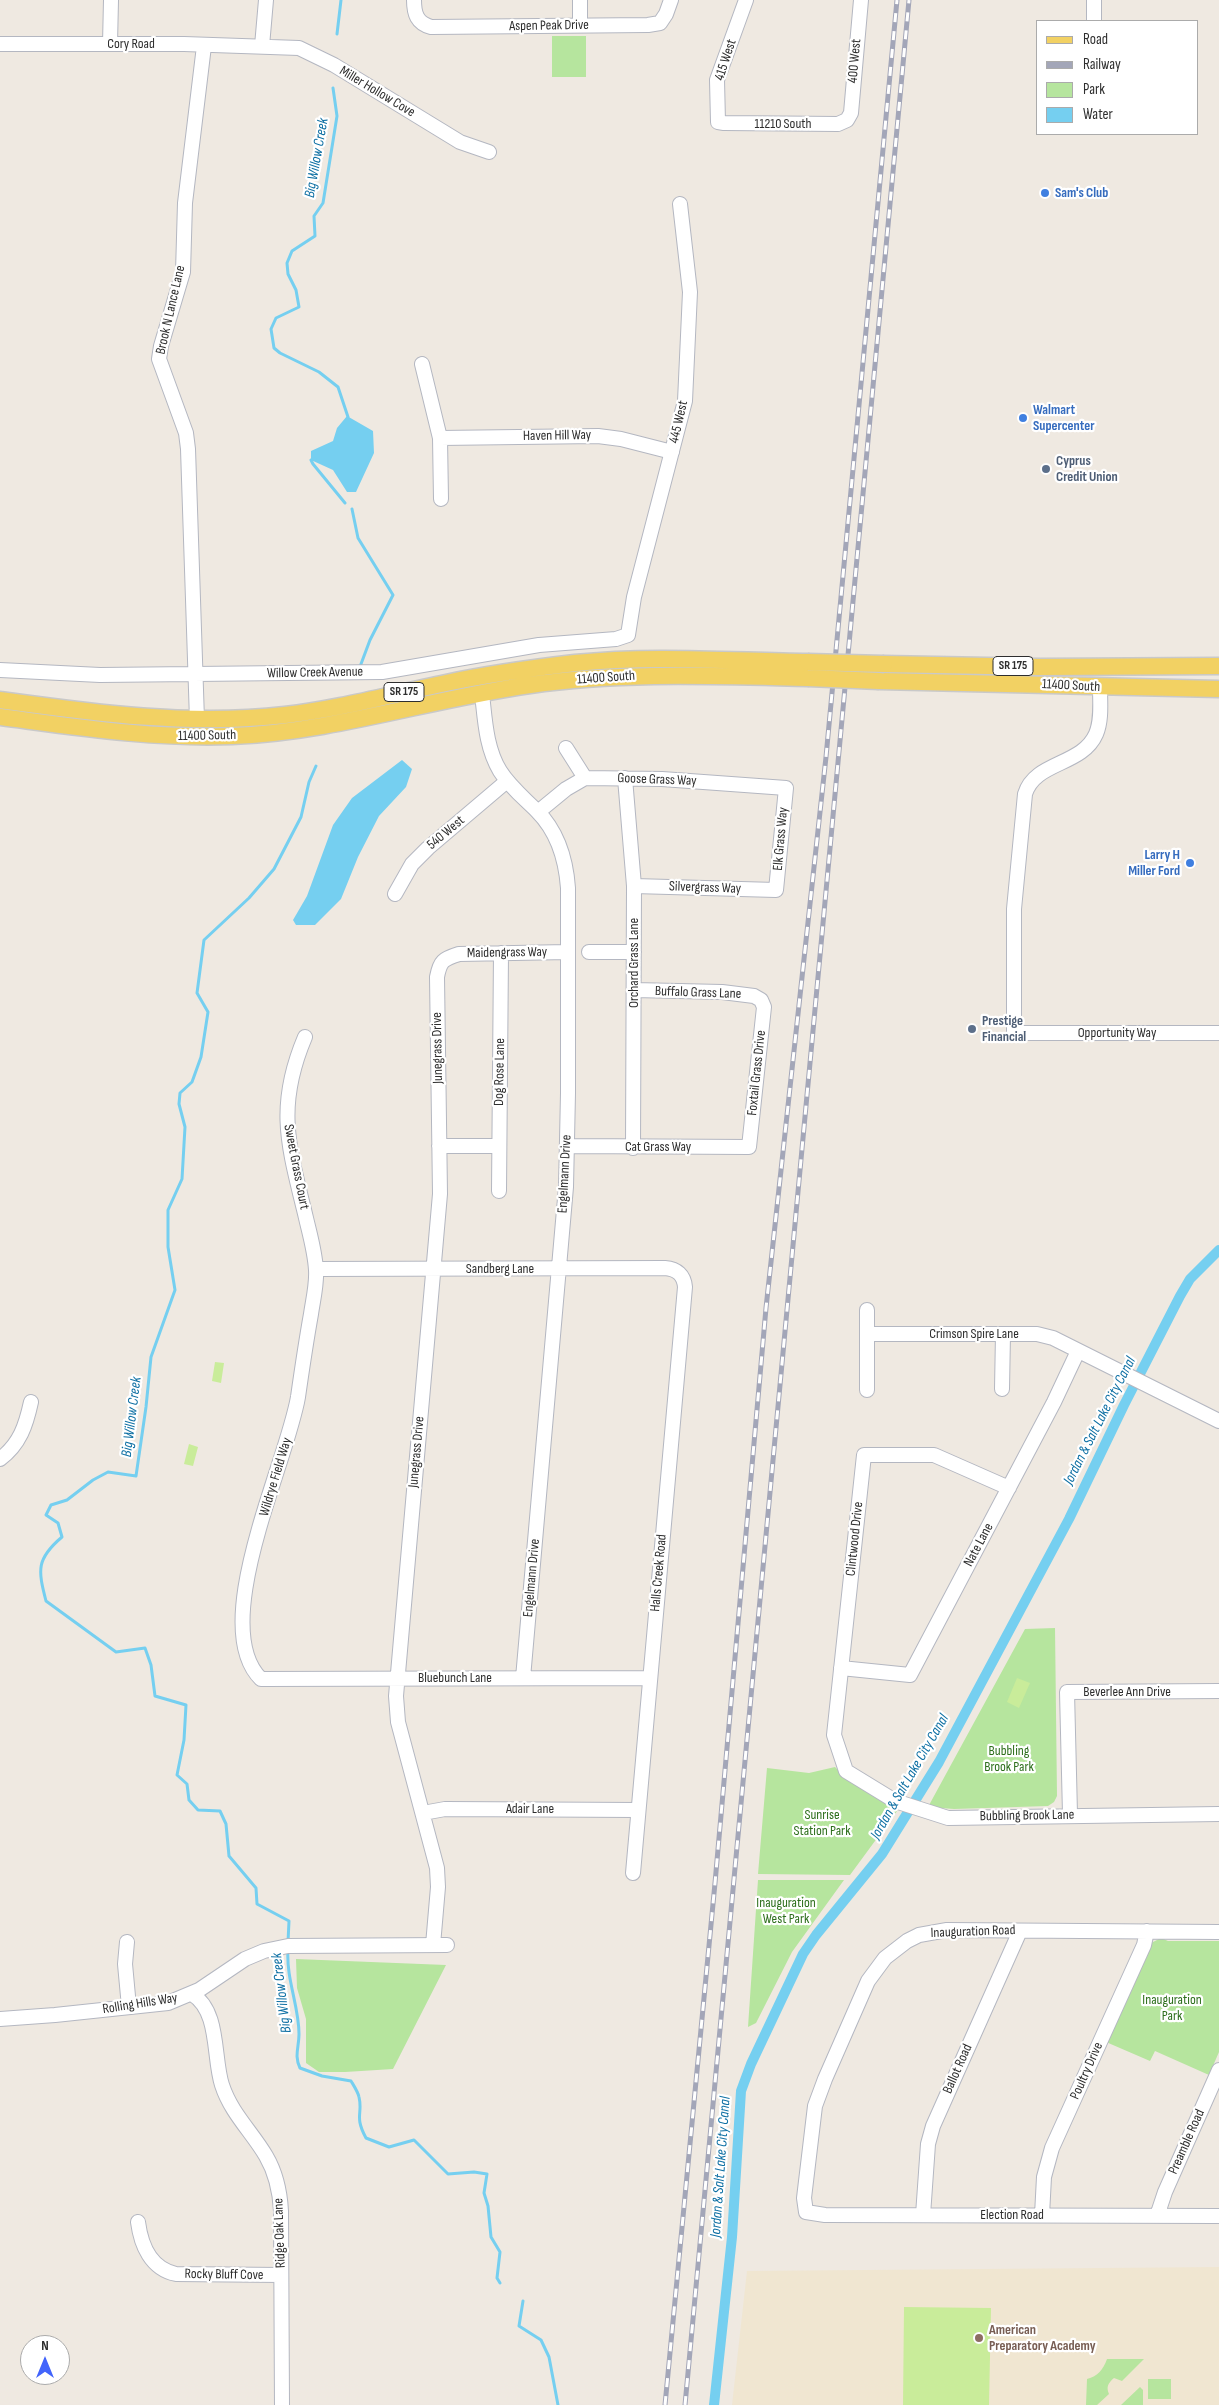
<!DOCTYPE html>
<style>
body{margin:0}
#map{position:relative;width:1219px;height:2405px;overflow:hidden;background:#efe9e1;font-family:"Sofia Sans Condensed",sans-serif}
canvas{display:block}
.legend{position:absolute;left:1036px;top:20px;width:162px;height:115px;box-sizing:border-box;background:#fff;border:1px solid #ababab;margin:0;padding:6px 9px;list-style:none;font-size:15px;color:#2e2e2e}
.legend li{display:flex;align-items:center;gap:10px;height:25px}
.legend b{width:25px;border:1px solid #ababab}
.north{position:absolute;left:20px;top:2335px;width:50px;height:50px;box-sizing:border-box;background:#fff;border:1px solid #ababab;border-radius:50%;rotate:0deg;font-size:14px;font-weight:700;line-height:20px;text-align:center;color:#2e2e2e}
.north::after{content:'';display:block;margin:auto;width:18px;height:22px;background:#4264fb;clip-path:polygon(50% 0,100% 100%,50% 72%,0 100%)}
</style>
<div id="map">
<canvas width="1219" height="2405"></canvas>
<ul class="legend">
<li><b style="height:6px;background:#f2d163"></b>Road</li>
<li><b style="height:6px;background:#a3a6b8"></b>Railway</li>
<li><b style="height:14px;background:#b6e59e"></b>Park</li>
<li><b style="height:14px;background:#75cff0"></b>Water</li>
</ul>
<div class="north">N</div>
</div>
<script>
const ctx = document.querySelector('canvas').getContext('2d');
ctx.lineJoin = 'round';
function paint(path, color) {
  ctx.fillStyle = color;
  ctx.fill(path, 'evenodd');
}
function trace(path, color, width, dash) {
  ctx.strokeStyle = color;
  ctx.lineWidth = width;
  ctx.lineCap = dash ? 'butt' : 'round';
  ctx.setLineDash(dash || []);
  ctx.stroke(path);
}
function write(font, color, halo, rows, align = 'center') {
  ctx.font = font + ' "Sofia Sans Condensed",sans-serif';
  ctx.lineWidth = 4.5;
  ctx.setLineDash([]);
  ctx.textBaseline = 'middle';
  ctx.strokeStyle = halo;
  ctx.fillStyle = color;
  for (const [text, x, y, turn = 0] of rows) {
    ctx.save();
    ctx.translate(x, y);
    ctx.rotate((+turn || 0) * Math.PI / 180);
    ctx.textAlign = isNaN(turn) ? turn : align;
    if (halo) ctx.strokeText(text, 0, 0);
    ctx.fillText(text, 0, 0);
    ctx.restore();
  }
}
paint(new Path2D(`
 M1219,2267V2405H732L747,2271Z`), '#f0e6d1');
paint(new Path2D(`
 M552,36H586V77H552Z
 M1055,1628L1057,1796L1054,1802L1048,1806L954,1809L928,1807L1025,1629Z
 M835,1767L845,1777L900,1807L850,1875L758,1874L767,1768L809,1773Z
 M758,1880H844L792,1952L756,2023L748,2027Z
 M1161,1938L1168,1941H1219V2052L1209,2075L1155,2051L1150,2061L1106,2042L1151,1943Z
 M296,1959L446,1965L393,2069L345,2072H319L306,2063V2019L297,1988Z
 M1107,2359H1144L1122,2381L1114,2378C1108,2383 1106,2387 1109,2394L1097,2405H1086L1087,2379C1098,2376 1103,2370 1107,2359Z
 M1148,2379H1171V2399H1148Z
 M1140,2387L1143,2390V2405H1121Z`), '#b6e59e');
paint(new Path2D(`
 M215,1362L224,1363L221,1383L212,1381Z
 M189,1444L198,1447L193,1466L184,1464Z
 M1017,1678L1030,1683L1019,1708L1007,1702Z
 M904,2307L991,2308L989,2405H903Z`), '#c9ec9a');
paint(new Path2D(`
 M347,416L373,431L374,453L356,492H347L333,470L311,460V451L333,441L337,428Z
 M402,760L412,769L406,787L379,816L358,857L341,899L315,925H296L293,920L307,896L333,825L352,798Z`), '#75cff0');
trace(new Path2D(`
 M337,34L341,0
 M333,88L337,116L323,203L314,216L315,236L292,251L287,263L288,274L296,290L299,307L276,318L271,329L274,348L280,353L319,372L338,387L348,417
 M315,459L311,460L313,464L345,503
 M352,509L358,538L393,595L370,640L361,664
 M288,1942L289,1921L257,1904L256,1888L229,1856L226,1824L220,1811L198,1810L189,1800L187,1784L177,1775L184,1740L186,1705L155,1696L151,1665L145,1648L116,1652L46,1601C38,1570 36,1559 62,1537L58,1523L46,1515L51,1505L67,1500L93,1480L108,1472L136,1476L146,1407L151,1357L175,1290L168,1247V1210L182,1179L185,1127L179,1104L180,1093L192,1082L201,1057L208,1012L197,993L204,940L249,898L274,869L301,817L309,782L316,766
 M288,1950C286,1979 299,2006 299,2034C299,2047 294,2056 300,2068L322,2076L351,2081C354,2086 358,2092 359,2097C363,2114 354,2116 366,2138L389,2147L414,2140L448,2174L474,2172L487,2174L484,2193L488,2206L491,2237L500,2252L497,2278L500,2283
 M523,2301L519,2326L541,2340L549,2357L558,2405`), '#75cff0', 3);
trace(new Path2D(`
 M714,2405L732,2237L741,2091L751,2064L803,1954L816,1935L882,1854L939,1762L1069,1519L1124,1405L1180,1296L1190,1279L1219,1250`), '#75cff0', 10);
const minor = new Path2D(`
 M414,0C414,14 417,23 431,27L648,25L660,23L666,14L671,0
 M580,0V25
 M746,0L717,80L718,122L724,123L838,124L847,120L851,113L861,0
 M1094,21V0
 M0,44H184L299,48L334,65L460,142L489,152
 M110,44L111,0
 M262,46L266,0
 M422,364L440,438L441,499
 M440,438L598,436L621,439L672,452
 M0,670L100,675L382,672L539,645L616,639L628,635L634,597L685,401L690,292L680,204
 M1100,688C1100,702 1102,720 1096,734C1082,766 1035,761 1025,794L1014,909V1033H1219
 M482,694C485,720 486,748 500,771C510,787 524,798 537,811C557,831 566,860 568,888V1093L566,1187L523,1678
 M197,720L188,449L186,433L159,359L161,346L183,272L185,203L204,46
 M566,748L585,778
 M625,778L634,886L633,1148
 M538,812L566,789L585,778L662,779L786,788L776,890L634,886
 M395,894L412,864L428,848L507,781
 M589,952H634
 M305,1037C275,1108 289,1147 306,1218C310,1235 315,1252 316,1270C317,1284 313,1300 311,1314C306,1342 302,1369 298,1397C287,1463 207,1626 261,1679L650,1678
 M439,1146H499
 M568,1146L749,1147L764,1007L761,1000L754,996L722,992L634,990
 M499,1191L501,953
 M316,1269L665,1268C677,1269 684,1275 685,1287L633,1873
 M867,1310V1390
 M867,1334H1037L1053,1338L1219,1421
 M1002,1389L1003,1334
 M0,1459C20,1444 26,1425 31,1402
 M1009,1488L934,1455H864L834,1735L846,1771L895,1801L948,1818L1219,1814
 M841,1668L910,1675L1054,1402L1078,1351
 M423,1813L445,1809L638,1810
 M1070,1814L1067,1692L1219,1691
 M1219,1932L947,1930L919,1935L907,1941L885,1958L868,1981L825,2079L815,2106L804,2198L806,2212L825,2215L1219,2216
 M127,1942L125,1964L129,2007
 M433,1945L438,1887L437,1868L398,1722L396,1696L440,1194L437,977C440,961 443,959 459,954L568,952
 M192,1994C220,2011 213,2058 222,2085C231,2113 252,2132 266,2156C276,2173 280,2192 281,2211L282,2405
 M0,2019L55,2015L168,2003L199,1990L245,1959L264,1951L288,1946L447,1945
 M923,2215L928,2144L933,2126L1020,1931
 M1042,2215L1044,2177L1052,2148L1144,1945L1147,1931
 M1157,2216L1165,2192L1219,2070
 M138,2222C141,2245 151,2269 176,2274L281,2275`);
const major = new Path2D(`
 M884,664L1040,667L1219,666
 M879,681L1219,689
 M0,700C95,713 189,726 285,715C339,709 392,694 446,683C488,674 532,668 575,663C652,655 731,661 808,662
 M0,717C77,727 154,739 232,736C334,732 430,699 530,685C622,672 715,676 808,678`);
trace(minor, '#b4b7c1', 16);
trace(major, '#c9c9c9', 19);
trace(minor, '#fff', 14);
trace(major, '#f2d163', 16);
const rail = new Path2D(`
 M665,2405L715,1883L766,1308L826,757L897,0
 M685,2405L909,0`);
trace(rail, '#a3a6b8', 5);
trace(rail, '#fff', 3, [9]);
const majorBridge = new Path2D(`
 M808,662L884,664
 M808,678L879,681`);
trace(majorBridge, '#c9c9c9', 19, []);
trace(majorBridge, '#f2d163', 16);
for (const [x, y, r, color] of [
 [1045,193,5,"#3f7fe0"],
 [1023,418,5,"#3f7fe0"],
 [1046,469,5,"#5c6f8a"],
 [1190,863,5,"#3f7fe0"],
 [972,1029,5,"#5c6f8a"],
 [979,2338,5,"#8d6e63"]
]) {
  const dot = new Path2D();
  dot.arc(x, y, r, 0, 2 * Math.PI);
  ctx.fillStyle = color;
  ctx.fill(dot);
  trace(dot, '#fff', 2);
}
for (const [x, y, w] of [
 [1013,666,40],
 [404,692,40]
]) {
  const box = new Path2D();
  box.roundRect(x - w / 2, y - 9.5, w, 19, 4);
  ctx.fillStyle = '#fff';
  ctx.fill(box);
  trace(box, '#2e2e2e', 1);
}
write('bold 12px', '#2e2e2e', null, [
 ["SR 175",1013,666],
 ["SR 175",404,692]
]);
write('14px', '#2e2e2e', '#fff', [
 ["Aspen Peak Drive",549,26,-1],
 ["Cory Road",131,44],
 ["415 West",726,60,-72],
 ["400 West",855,61,-85],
 ["Miller Hollow Cove",377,92,31],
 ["11210 South",783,124],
 ["Brook N Lance Lane",171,310,-77],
 ["445 West",679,422,-77],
 ["Haven Hill Way",557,436,-1],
 ["Willow Creek Avenue",315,673,-1],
 ["11400 South",606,678,-4],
 ["11400 South",1071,686,3],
 ["11400 South",207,736,-1],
 ["Goose Grass Way",657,780,2],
 ["540 West",446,833,-40],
 ["Elk Grass Way",781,839,-85],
 ["Silvergrass Way",705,888,2],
 ["Maidengrass Way",507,953,-1],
 ["Orchard Grass Lane",634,963,-90],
 ["Buffalo Grass Lane",698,993,2],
 ["Opportunity Way",1117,1033],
 ["Junegrass Drive",438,1048,-91],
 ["Dog Rose Lane",500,1072,-89],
 ["Foxtail Grass Drive",757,1073,-84],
 ["Cat Grass Way",658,1147],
 ["Sweet Grass Court",296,1167,79],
 ["Engelmann Drive",565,1174,-87],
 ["Sandberg Lane",500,1269],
 ["Crimson Spire Lane",974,1334],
 ["Junegrass Drive",417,1452,-85],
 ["Wildrye Field Way",276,1477,-73],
 ["Clintwood Drive",855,1539,-84],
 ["Nate Lane",979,1545,-62],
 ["Halls Creek Road",659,1573,-85],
 ["Engelmann Drive",532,1578,-85],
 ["Bluebunch Lane",455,1678],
 ["Beverlee Ann Drive",1127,1692],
 ["Adair Lane",530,1809],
 ["Bubbling Brook Lane",1027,1816,-1],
 ["Inauguration Road",973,1932,-2],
 ["Rolling Hills Way",140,2004,-9],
 ["Ballot Road",958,2069,-66],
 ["Poultry Drive",1087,2071,-66],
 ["Preamble Road",1187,2142,-66],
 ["Election Road",1012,2215],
 ["Ridge Oak Lane",280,2233,-92],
 ["Rocky Bluff Cove",224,2275,1]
]);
write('bold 14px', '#366cbe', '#fff', [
 ["Sam's Club",1055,193],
 ["Walmart",1033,410],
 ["Supercenter",1033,426],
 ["Larry H",1180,855,"right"],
 ["Miller Ford",1180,871,"right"]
], 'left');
write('bold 14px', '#4e5e75', '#fff', [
 ["Cyprus",1056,461],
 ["Credit Union",1056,477],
 ["Prestige",982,1021],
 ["Financial",982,1037]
], 'left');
write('14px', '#2c6e1b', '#fff', [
 ["Bubbling",1009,1751],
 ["Brook Park",1009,1767],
 ["Sunrise",822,1815],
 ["Station Park",822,1831],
 ["Inauguration",786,1903],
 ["West Park",786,1919],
 ["Inauguration",1172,2000],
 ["Park",1172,2016]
]);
write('bold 14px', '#785e54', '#fff', [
 ["American",989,2330],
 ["Preparatory Academy",989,2346]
], 'left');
write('italic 15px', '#0d6fa3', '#fff', [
 ["Big Willow Creek",317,158,-80],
 ["Big Willow Creek",132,1417,-83],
 ["Jordan & Salt Lake City Canal",1100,1421,-63],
 ["Jordan & Salt Lake City Canal",910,1777,-60],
 ["Big Willow Creek",282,1993,-97],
 ["Jordan & Salt Lake City Canal",721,2167,-86]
]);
</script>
